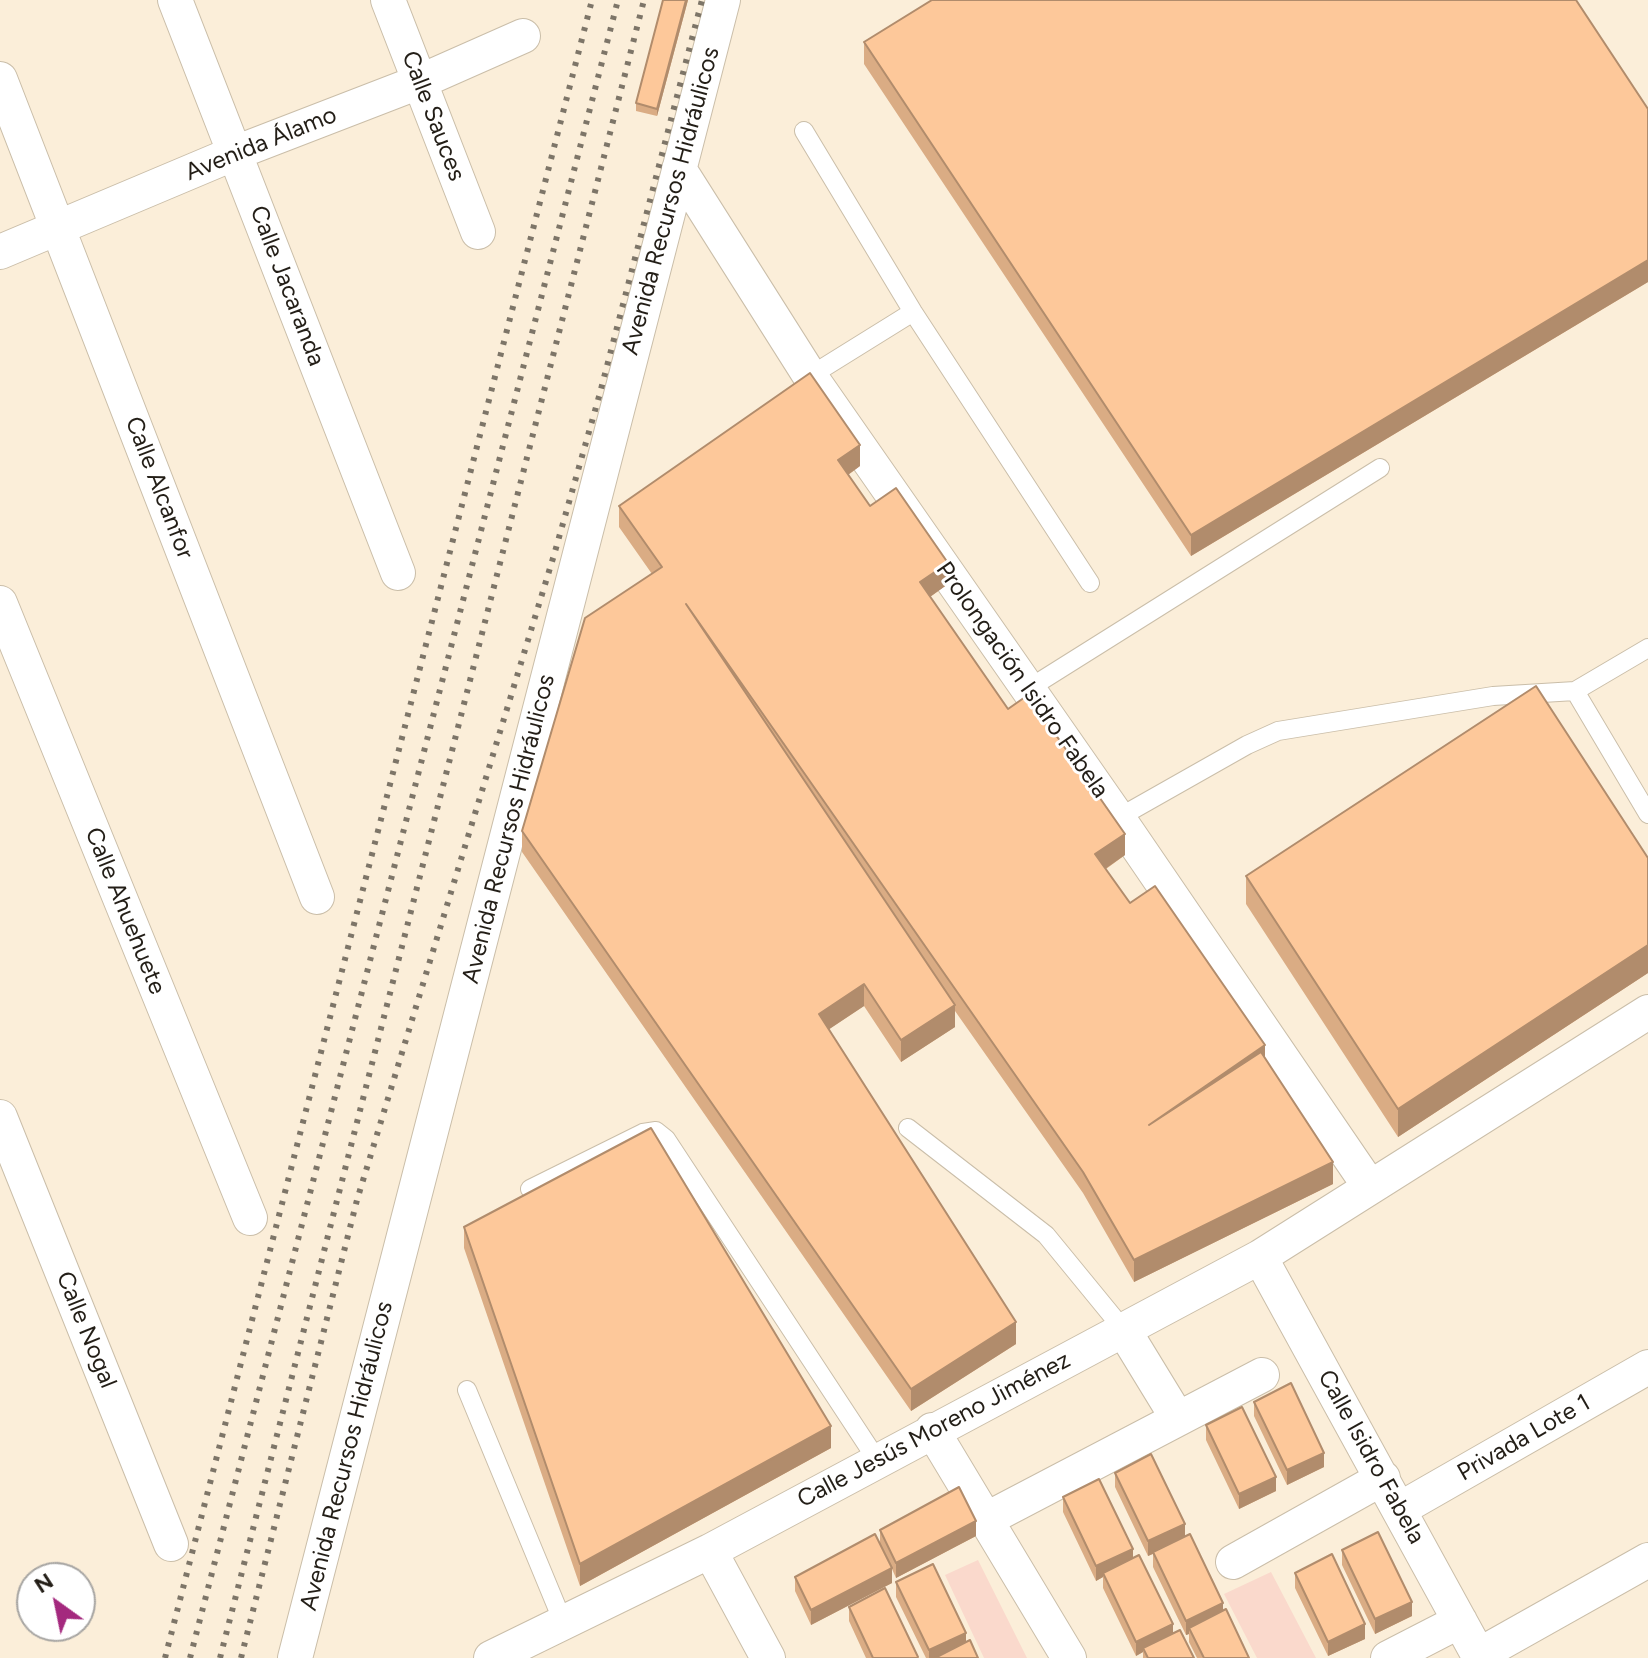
<!DOCTYPE html>
<meta charset="utf-8">
<style>
body{margin:0}
#map{position:relative;width:1648px;height:1658px;overflow:hidden;background:#fbeed9;font-family:Figtree,sans-serif}
canvas{display:block}
.north{position:absolute;left:16px;top:1562px;width:80px;height:80px;box-sizing:border-box;background:#fff;border:2px solid #a7a5a2;border-radius:50%;rotate:327deg;font-size:22px;font-weight:700;line-height:32px;text-align:center;color:#231e17}
.north::after{content:'';display:block;margin:auto;width:28px;height:36px;background:#a4297e;clip-path:polygon(50% 0,100% 100%,50% 72%,0 100%)}
</style>
<div id="map">
<canvas width="1648" height="1658"></canvas>
<div class="north">N</div>
</div>
<script>
const ctx = document.querySelector('canvas').getContext('2d');
ctx.lineJoin = 'round';
function paint(path, color) {
  ctx.fillStyle = color;
  ctx.fill(path, 'evenodd');
}
function trace(path, color, width, dash) {
  ctx.strokeStyle = color;
  ctx.lineWidth = width;
  ctx.lineCap = dash ? 'butt' : 'round';
  ctx.setLineDash(dash || []);
  ctx.stroke(path);
}
function write(font, color, halo, rows, align = 'center') {
  ctx.font = font + ' Figtree,sans-serif';
  ctx.lineWidth = 6;
  ctx.setLineDash([]);
  ctx.textBaseline = 'middle';
  ctx.strokeStyle = halo;
  ctx.fillStyle = color;
  for (const [text, x, y, turn = 0] of rows) {
    ctx.save();
    ctx.translate(x, y);
    ctx.rotate((+turn || 0) * Math.PI / 180);
    ctx.textAlign = isNaN(turn) ? turn : align;
    if (halo) ctx.strokeText(text, 0, 0);
    ctx.fillText(text, 0, 0);
    ctx.restore();
  }
}
paint(new Path2D(`
 M978,1560L1027,1658H984L945,1575Z
 M1271,1572L1316,1658H1257L1224,1594Z`), '#fad9cc');
const lane = new Path2D(`
 M804,131L913,312L1090,583
 M810,376L913,312
 M1028,689L1380,468
 M1575,691L1648,648
 M1118,818L1247,745L1278,731L1493,696L1575,691L1648,814
 M908,1128L1046,1235L1123,1329
 M530,1189L643,1133L656,1131L666,1139L877,1460
 M467,1390L563,1622`);
const street = new Path2D(`
 M175,0L398,573
 M388,0L478,232
 M0,79L317,897
 M679,169L810,376L1118,818L1370,1187
 M0,252L235,153L419,82L523,36
 M0,603L250,1218
 M0,1117L171,1544
 M1260,1257L1480,1658
 M1123,1329L1178,1419
 M932,1430L1069,1658
 M1400,1509L1648,1367
 M987,1519L1262,1375
 M710,1551L768,1658
 M1233,1562L1383,1478
 M1479,1655L1648,1560
 M295,1658L723,0
 M491,1658L710,1551L1260,1257L1648,1012
 M1388,1658L1460,1621`);
trace(lane, '#cabea9', 20);
trace(street, '#cabea9', 36);
trace(lane, '#fff', 18);
trace(street, '#fff', 34);
trace(new Path2D(`
 M165,1658L592,0
 M190,1658L618,0
 M220,1658L644,0
 M241,1658L357,1200L554,555L600,393L702,0`), '#7d7568', 6, [4, 8]);
paint(new Path2D(`
 M663,0H688L657,116L636,111V103Z
 M864,42L1648,109V282L1191,556L864,64Z
 M860,466L848,475L870,506L948,584L930,597L1008,709L1125,855L1106,869L1130,903L1265,1058L1333,1184L1134,1282L1083,1193L955,1011V1027L901,1062L864,1006L829,1029L1016,1344L911,1411L522,852V831L652,574L619,527V506Z
 M1648,858V973L1398,1137L1246,904V876Z
 M464,1227L831,1448L580,1586L464,1248Z
 M1254,1402L1324,1467L1287,1485L1254,1416Z
 M1206,1425L1276,1491L1239,1509L1206,1440Z
 M1115,1473L1185,1536L1249,1658H1197L1189,1642V1634L1186,1635L1153,1567V1554L1148,1556L1115,1487Z
 M1063,1497L1133,1558L1173,1633L1194,1658H1143V1652L1136,1656L1103,1588V1577L1096,1581L1063,1512Z
 M880,1530L976,1536L896,1578L892,1569V1583L811,1625L795,1591V1577L880,1544Z
 M1342,1550L1412,1616L1375,1634L1342,1565Z
 M1295,1573L1365,1639L1328,1656L1295,1588Z
 M896,1582L966,1642L978,1658H926L896,1597Z
 M849,1607L918,1658H866L849,1621Z`), '#daac84');
paint(new Path2D(`
 M686,0H688L657,116V109Z
 M1648,260V282L1191,556V535Z
 M860,445V466L838,482V460Z
 M948,563V584L920,604V582Z
 M1125,834V855L1095,876V854Z
 M1648,945V973L1398,1137V1109Z
 M864,984V1006L819,1036V1014Z
 M955,1005V1027L901,1062V1040Z
 M1265,1045V1067L1149,1125Z
 M1333,1162V1184L1134,1282V1260Z
 M1016,1322V1344L911,1411V1389Z
 M831,1426V1448L580,1586V1564Z
 M1324,1453V1467L1287,1485V1470Z
 M1276,1477V1491L1239,1509V1494Z
 M976,1521V1536L896,1578V1563Z
 M1185,1524V1539L1148,1556V1541Z
 M1133,1549V1563L1103,1573V1577L1096,1581V1566Z
 M892,1568V1583L811,1625V1610Z
 M1412,1602V1616L1375,1634V1619Z
 M1223,1603V1618L1189,1628V1634L1186,1635V1621Z
 M1173,1624V1639L1143,1648V1652L1136,1656V1642Z
 M1365,1624V1639L1328,1656V1642Z
 M966,1633V1647L944,1658H929V1650Z`), '#b18c6c');
const building = new Path2D(`
 M663,0H686L657,109L636,103Z
 M932,0H1576L1648,109V260L1191,535L864,42Z
 M810,373L860,445L838,460L870,506L896,488L948,563L920,582L1008,709L1028,695L1125,834L1095,854L1130,903L1155,886L1265,1045L1149,1125L1261,1052L1333,1162L1134,1260L1083,1172L686,604L955,1005L901,1040L864,984L819,1014L1016,1322L911,1389L522,831L585,618L662,567L619,506Z
 M1536,686L1648,858V945L1398,1109L1246,876Z
 M651,1128L831,1426L580,1564L464,1227Z
 M1291,1383L1324,1453L1287,1470L1254,1402Z
 M1242,1407L1276,1477L1239,1494L1206,1425Z
 M1151,1454L1185,1524L1148,1541L1115,1473Z
 M1099,1479L1133,1549L1096,1566L1063,1497Z
 M959,1487L976,1521L896,1563L880,1530Z
 M1378,1532L1412,1602L1375,1619L1342,1550Z
 M875,1534L892,1568L811,1610L795,1577Z
 M1190,1534L1223,1603L1186,1621L1153,1552Z
 M1332,1554L1365,1624L1328,1642L1295,1573Z
 M1139,1555L1173,1624L1136,1642L1103,1573Z
 M933,1564L966,1633L929,1650L896,1582Z
 M885,1588L918,1657L917,1658H873L849,1607Z
 M1226,1609L1249,1658H1204L1189,1628Z
 M1180,1630L1194,1658H1148L1143,1648Z
 M970,1640L978,1658H935Z`);
paint(building, '#fdc89a');
trace(building, '#b18c6c', 2);
write('24px', '#231e17', '#fff', [
 ["Calle Sauces",433,116,69],
 ["Avenida Álamo",261,144,-22],
 ["Avenida Recursos Hidráulicos",671,201,-75],
 ["Calle Jacaranda",287,286,69],
 ["Calle Alcanfor",159,488,69],
 ["Prolongación Isidro Fabela",1022,680,55],
 ["Avenida Recursos Hidráulicos",509,829,-76],
 ["Calle Ahuehuete",125,911,68],
 ["Calle Nogal",86,1330,68],
 ["Calle Jesús Moreno Jiménez",934,1430,-28],
 ["Privada Lote 1",1524,1438,-30],
 ["Avenida Recursos Hidráulicos",347,1456,-76],
 ["Calle Isidro Fabela",1371,1457,61]
]);
</script>
